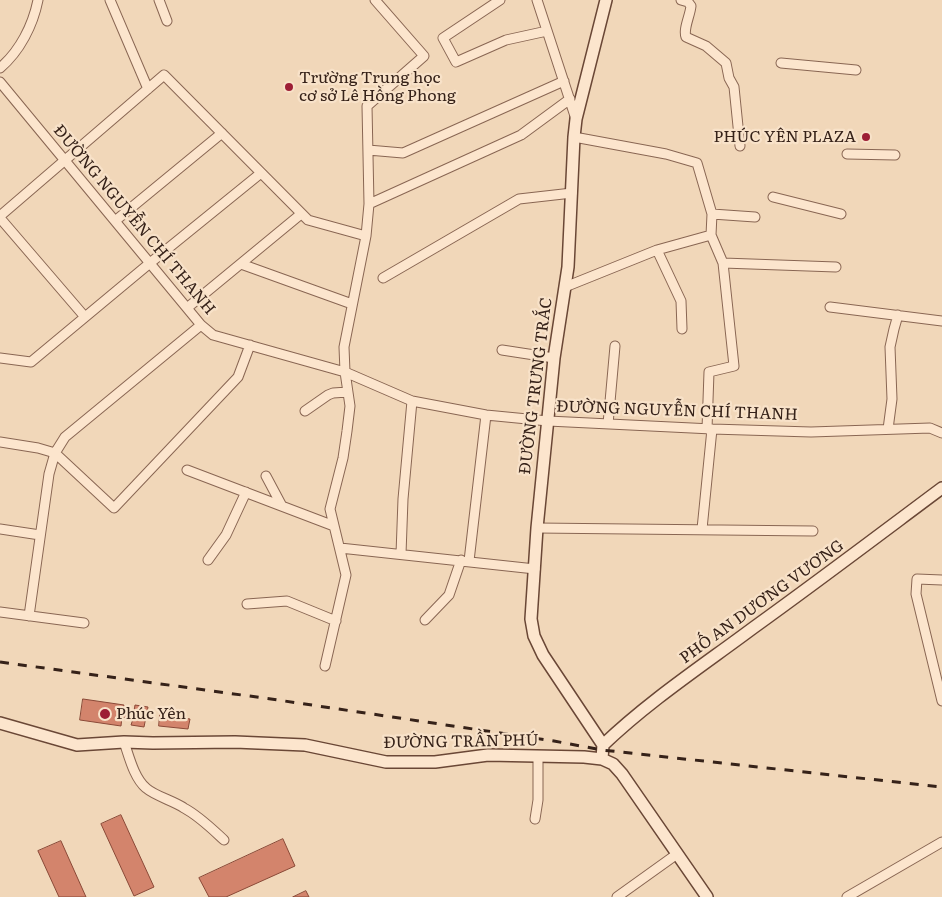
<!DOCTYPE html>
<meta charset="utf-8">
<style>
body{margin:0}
canvas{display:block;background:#f1d7b9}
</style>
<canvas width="942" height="897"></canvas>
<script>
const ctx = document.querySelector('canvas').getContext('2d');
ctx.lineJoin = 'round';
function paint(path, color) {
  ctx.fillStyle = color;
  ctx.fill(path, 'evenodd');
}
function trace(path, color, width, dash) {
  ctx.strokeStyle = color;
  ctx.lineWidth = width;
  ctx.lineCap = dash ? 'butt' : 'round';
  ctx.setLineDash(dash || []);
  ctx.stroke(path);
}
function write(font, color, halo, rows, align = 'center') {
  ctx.font = font + ' Literata,serif';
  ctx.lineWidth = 4.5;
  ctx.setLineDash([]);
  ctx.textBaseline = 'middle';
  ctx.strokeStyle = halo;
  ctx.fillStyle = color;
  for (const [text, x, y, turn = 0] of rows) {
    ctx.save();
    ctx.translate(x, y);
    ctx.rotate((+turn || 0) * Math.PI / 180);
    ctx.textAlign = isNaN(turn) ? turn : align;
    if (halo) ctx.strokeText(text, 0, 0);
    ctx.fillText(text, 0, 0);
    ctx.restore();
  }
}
const building = new Path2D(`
 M83,699L124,705L123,709L134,711L135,705L148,707L144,727L131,725L133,719L122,717L121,726L80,720Z
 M160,715L190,719L188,729L159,726Z
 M121,815L154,887L134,896L101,824Z
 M283,839L295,866L226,897H209L199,878Z
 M61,841L86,897H59L38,851Z
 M306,891L309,897H293Z`);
paint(building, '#d3846c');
trace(building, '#8a4937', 1);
const street = new Path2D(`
 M110,0L148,89
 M159,0L167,21
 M500,0L443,38L456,62L506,40L547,31
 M537,0L576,119
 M681,0L688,2L691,6C690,16 683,29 686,37L706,46L726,63L729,78L734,87L740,146
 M781,63L856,70
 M0,68C20,51 33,25 38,0
 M0,82L201,325L213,335L345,372L412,401L486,415L548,421L712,429L811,432L930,428L942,433
 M574,137L666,154L697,163L712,214L711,235
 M368,150L403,153L564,81
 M847,154L895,155
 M773,197L841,214
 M369,204L521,135L570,99
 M712,214L755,217
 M0,216L164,75L308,220L366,236
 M0,218L85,317
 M115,221L222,133
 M657,250L681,301L682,329
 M723,263L836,267
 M241,264L352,304
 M383,278L519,199L572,193
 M565,287L657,250L711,235L723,263L734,366L709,372L707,429
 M830,307L942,321
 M187,308L301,214
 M502,350L554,358
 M0,358L31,362L150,263L261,173
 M305,411L328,395L333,393L348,392
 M608,424L615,346
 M888,429L892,399L890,347L894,329L898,315
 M0,442L38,448L55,453L114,508L238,377L250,345
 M187,470L334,526
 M266,476L282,506
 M537,528L813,531
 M0,529L40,535
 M702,529L712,429
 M340,548L535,569
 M401,554L403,499L412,401
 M208,560L226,535L246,492
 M469,561L486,415
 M942,580L917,579L916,594L942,701
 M247,604L287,601L336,621
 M0,612L84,623
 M29,616L49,474L55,453L65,437L201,325
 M425,620L449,595L461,560
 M325,666L346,575L330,509L343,458L347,431L350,406L345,372L344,347L366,236L369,204L367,106L424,56L375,0
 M124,742C129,756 134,778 146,788C155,796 174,801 184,808C199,816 211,828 224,840
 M535,819L538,800V756
 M617,897L677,854
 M847,897L942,842`);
const secondary = new Path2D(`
 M0,723L77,745L124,742L153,743L235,742L305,745L386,762H435L488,755L584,757L602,759L613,764L622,774L707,897
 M603,745C649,701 702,666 753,628C817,582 879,535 942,488
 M602,759L603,745L543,655L534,636L531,619L537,528L554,358L568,267L574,137L576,119L606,0`);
trace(street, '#896653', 11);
trace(secondary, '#6a4736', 14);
trace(street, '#fce5cd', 9);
trace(secondary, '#fce5cd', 11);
trace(new Path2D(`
 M0,662L271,699L554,741L602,750L942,787`), '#362219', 3, [9, 9]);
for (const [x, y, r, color] of [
 [289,87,5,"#9d1e35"],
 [866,137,5,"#9d1e35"],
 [105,714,6,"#9d1e35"]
]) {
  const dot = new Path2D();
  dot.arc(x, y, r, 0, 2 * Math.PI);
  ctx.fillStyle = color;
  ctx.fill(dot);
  trace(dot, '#f8e2c9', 2);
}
write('16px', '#362219', '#f8e2c9', [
 ["Trường Trung học",299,78],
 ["cơ sở Lê Hồng Phong",299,96],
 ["PHÚC YÊN PLAZA",856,137,"right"],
 ["Phúc Yên",116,714]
], 'left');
write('16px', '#362219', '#f8e2c9', [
 ["ĐƯỜNG NGUYỄN CHÍ THANH",134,220,50],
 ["ĐƯỜNG TRƯNG TRẮC",536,386,-83],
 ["ĐƯỜNG NGUYỄN CHÍ THANH",677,411,2],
 ["PHỐ AN DƯƠNG VƯƠNG",762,602,-36],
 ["ĐƯỜNG TRẦN PHÚ",461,742,-1]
]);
</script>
